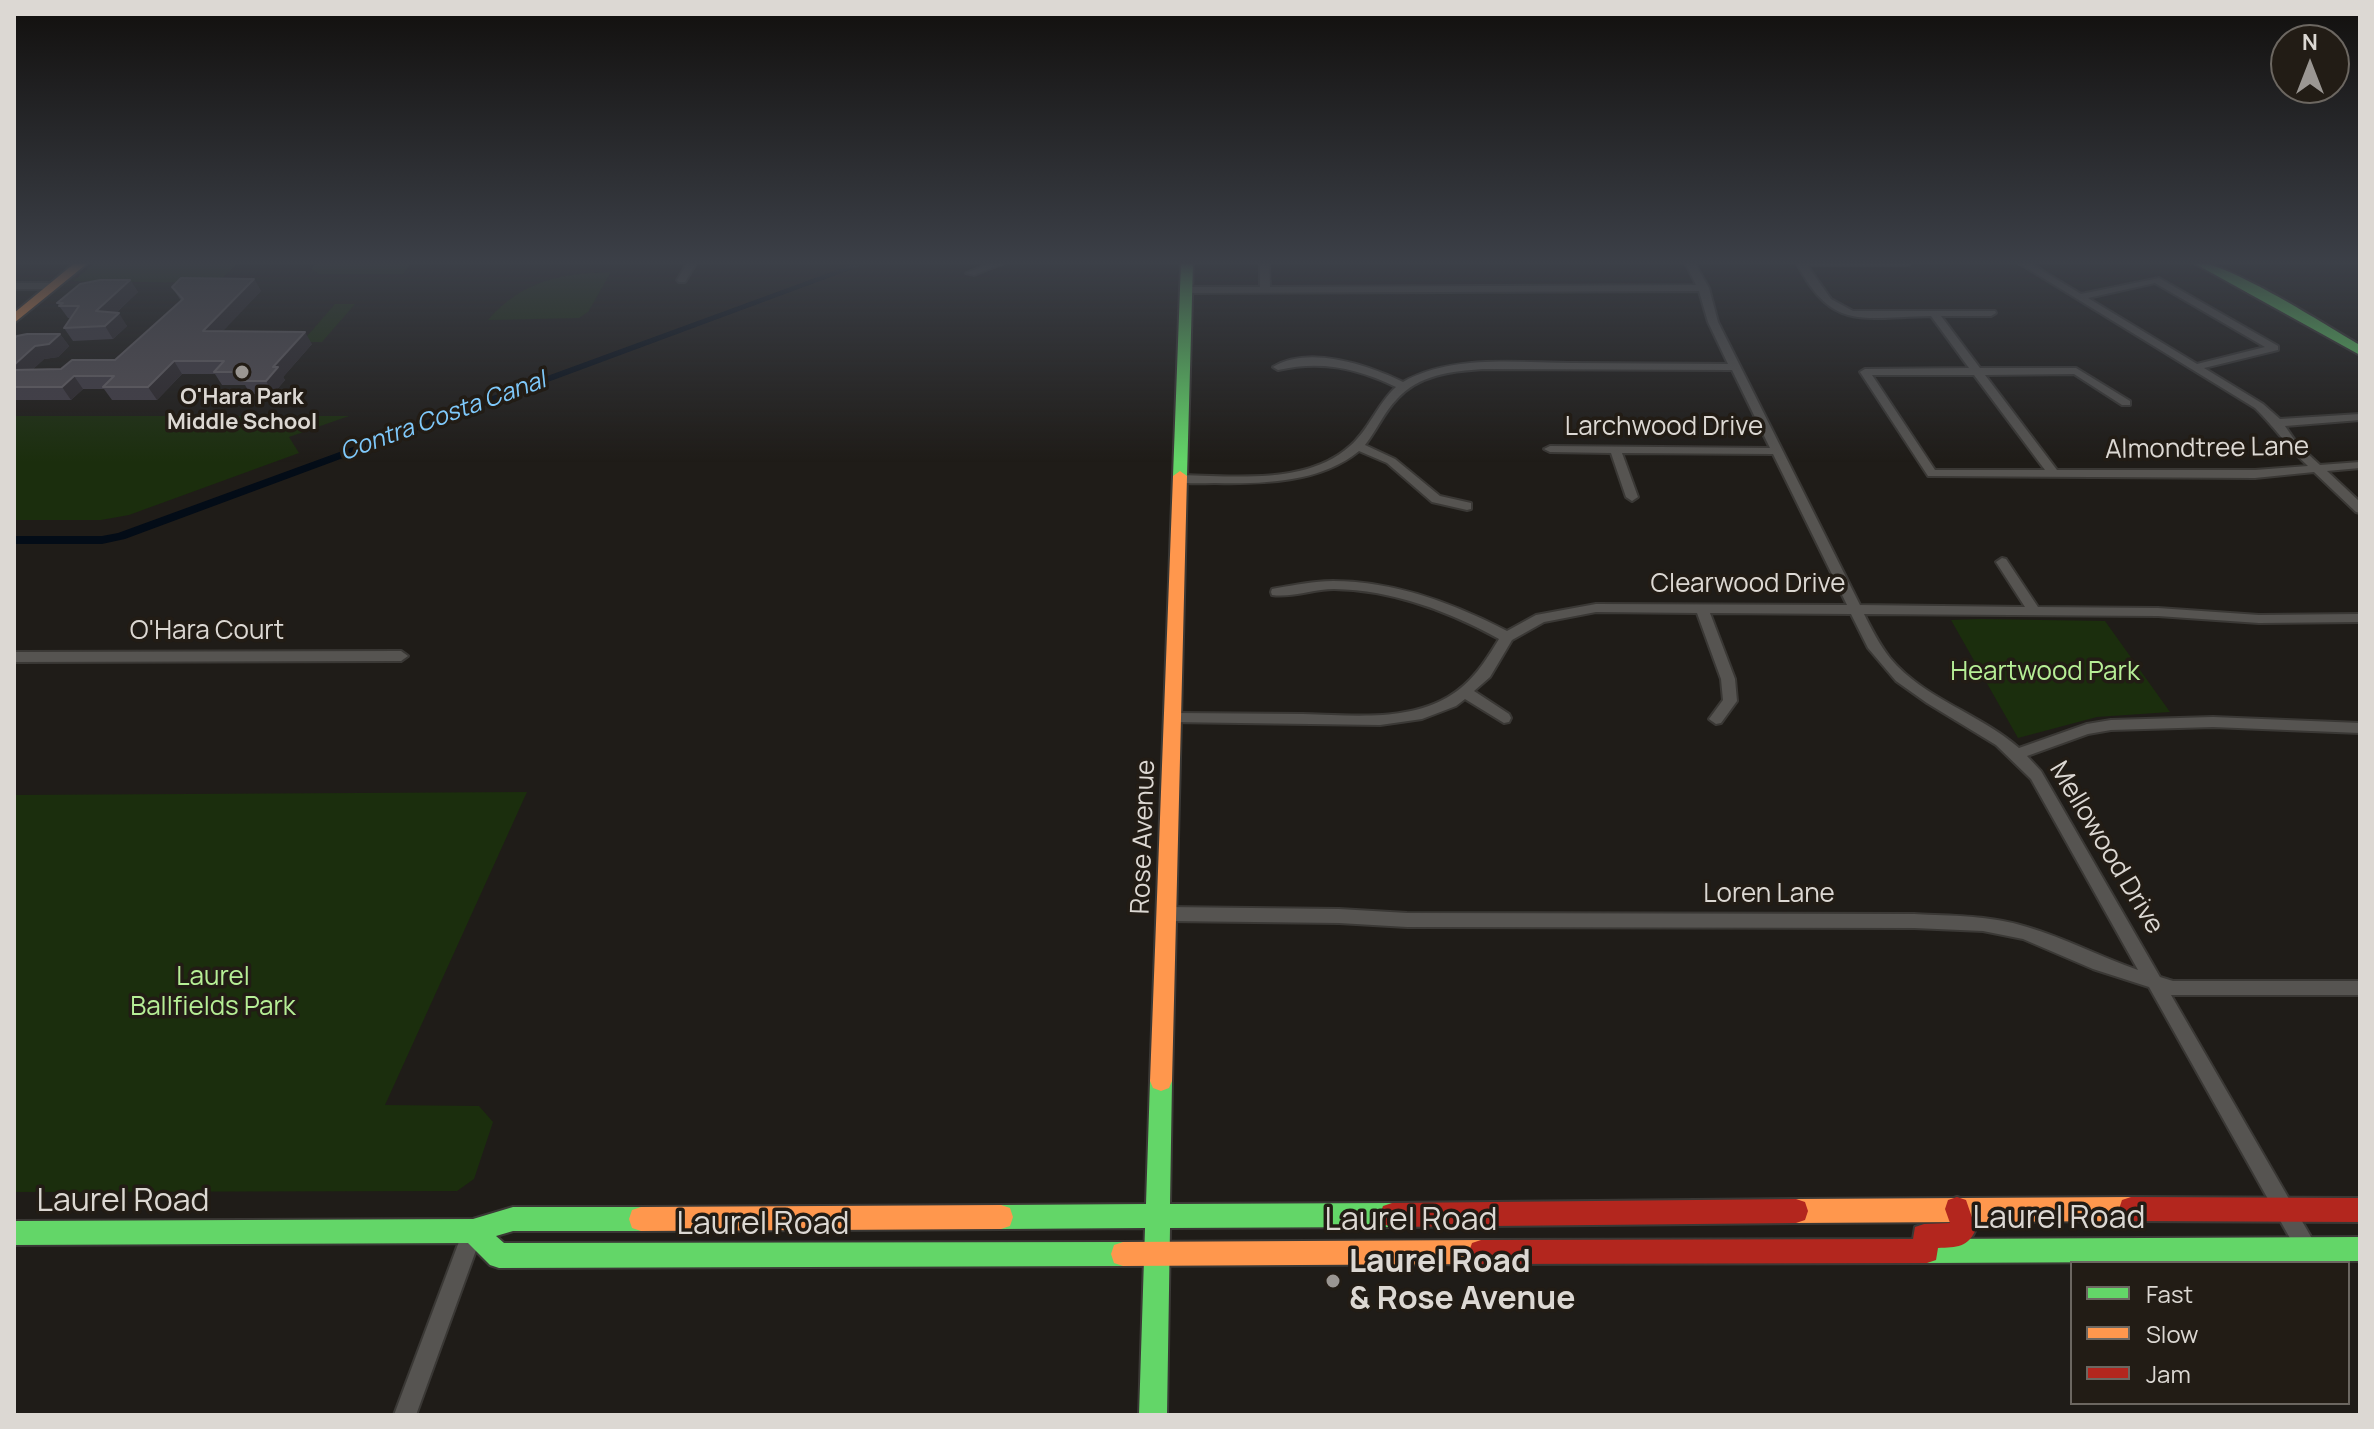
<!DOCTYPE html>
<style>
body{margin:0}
#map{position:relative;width:2374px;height:1429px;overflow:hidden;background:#1f1c18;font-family:Manrope,sans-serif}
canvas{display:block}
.frame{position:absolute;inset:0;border:16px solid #dcd8d3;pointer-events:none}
.legend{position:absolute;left:2070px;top:1261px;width:280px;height:144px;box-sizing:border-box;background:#221c15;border:2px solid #6c6761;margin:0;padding:10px 14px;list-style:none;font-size:24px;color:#dcd8d3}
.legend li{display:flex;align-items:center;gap:16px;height:40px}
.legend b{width:40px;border:2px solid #6c6761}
.north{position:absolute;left:2270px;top:24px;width:80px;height:80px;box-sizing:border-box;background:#221c15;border:2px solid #6c6761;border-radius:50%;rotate:0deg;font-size:22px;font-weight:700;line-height:32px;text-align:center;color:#dcd8d3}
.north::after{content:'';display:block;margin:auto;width:28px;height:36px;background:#9a9692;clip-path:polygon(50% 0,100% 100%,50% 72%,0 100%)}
</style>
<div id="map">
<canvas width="2374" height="1429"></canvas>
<div class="frame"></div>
<ul class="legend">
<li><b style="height:10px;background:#63d668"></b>Fast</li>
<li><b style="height:10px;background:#ff974d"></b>Slow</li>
<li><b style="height:10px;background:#b3261e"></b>Jam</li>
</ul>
<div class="north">N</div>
</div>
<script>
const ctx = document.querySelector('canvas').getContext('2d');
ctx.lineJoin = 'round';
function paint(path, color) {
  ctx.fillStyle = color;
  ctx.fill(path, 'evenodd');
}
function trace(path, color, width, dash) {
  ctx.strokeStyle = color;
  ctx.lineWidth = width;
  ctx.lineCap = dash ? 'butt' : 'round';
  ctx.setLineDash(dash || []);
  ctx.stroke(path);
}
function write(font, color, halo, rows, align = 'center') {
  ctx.font = font + ' Manrope,sans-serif';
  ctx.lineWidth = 7;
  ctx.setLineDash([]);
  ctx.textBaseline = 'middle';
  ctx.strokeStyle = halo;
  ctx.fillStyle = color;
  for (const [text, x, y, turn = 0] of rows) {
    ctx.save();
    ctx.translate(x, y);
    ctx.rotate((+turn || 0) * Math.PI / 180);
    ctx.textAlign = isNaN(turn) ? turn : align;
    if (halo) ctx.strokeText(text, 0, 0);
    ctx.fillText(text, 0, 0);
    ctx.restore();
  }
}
paint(new Path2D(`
 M96,262H239L217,283L73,281Z
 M317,262H412L403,274H319L311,269Z
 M611,272L588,312L579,318L488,320C521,281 562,273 611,272Z
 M335,304H355L322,342H302Z
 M14,416H349L289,437L299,453L129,515L101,520H14Z
 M1979,619L2105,621L2170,712L2097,717L2018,738L1951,620Z
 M527,792L385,1105L479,1106L493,1122L474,1179L457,1191L14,1192V795Z`), '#1b2e0d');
trace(new Path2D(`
 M2355,262L2360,264`), '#030c17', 3);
paint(new Path2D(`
 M859,262H871L125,539L102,544H14V536H102L118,533Z`), '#030c17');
const street = new Path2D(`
 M688,262H697L685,282H679L677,280Z
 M994,262H1007L974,275L966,273Z
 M1260,262H1269L1270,287L1696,285L1685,262H1694L1709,288L1718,322L1860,605L2025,607L1996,562L2002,558L2006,559L2038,607L2158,608L2259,615L2360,614V622L2259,623L2158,616L1864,614C1872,630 1879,644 1890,658C1924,699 1979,713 2019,748L2087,724L2111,720L2213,717L2360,723V733L2213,727L2111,730L2088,734L2027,756L2041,771L2160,977L2173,981H2360V995H2171L2314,1242L2317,1249L2314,1256L2307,1259L2300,1256L2149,987L2093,969L2023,939L1983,931L1914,928L1407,927L1339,923L1167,921L1161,919L1159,914L1161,909L1167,907L1339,909L1407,913L1914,914C1952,916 1990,915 2027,927C2065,938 2100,957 2138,970L2031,779L1996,745L1927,703L1896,681L1868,648L1851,614L1710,613L1735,679L1737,701L1721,723L1716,724L1709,719L1723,700L1721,679L1697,613L1596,612L1544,622L1512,640L1490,677L1474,691L1509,714L1511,718L1509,722L1504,723L1465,699L1456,706L1422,719L1380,725L1170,722L1168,718L1170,714L1175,713C1218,713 1261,714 1303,714C1350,715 1405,722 1448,697C1472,683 1485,662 1499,639C1448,611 1393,590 1334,589C1314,589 1292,598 1272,595L1271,592L1272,589L1277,588C1295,585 1314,581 1333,581C1394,581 1453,603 1507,631L1536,615L1596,604L1847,605L1773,454L1622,453L1638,497L1632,501L1626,497L1611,453L1550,452L1544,449L1550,446L1770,448L1732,370L1483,369C1452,371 1418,375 1397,399C1384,412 1377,430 1365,445L1395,459L1440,496L1471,503V509L1467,510L1432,502L1387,463L1359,451C1320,483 1263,484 1215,483C1202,483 1189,484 1177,482L1175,479L1181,475C1234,476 1307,485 1350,446C1369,430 1377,404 1396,387C1357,368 1321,360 1278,370L1273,367C1309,345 1368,365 1403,382C1453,354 1518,363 1573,363C1625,363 1677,364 1728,364L1708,322L1699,291L1186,293L1181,290L1186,287H1260Z
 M1796,262H1912L1908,265H1807L1831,299L1853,311H1995L1996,313L1991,316H1941L1980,368H2076L2130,401V405H2122L2074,374L1985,375L2057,470H2255L2308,466C2288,448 2274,426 2255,408L2017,262H2028L2081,294L2159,278L2278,346V350L2204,368L2263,404L2280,419L2360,414V420L2285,426L2298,445L2320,465L2360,462V468L2327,471L2360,502V513L2356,512L2314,472L2255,478L1928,476L1860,372L1865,369L1969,368L1931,316C1861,317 1832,332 1796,262ZM2155,283L2265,347L2197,364L2088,298ZM1872,375H1974L2045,470H1935Z
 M14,283H54L59,286L54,289H14Z
 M401,651L408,656L401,661L14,662V652Z
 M473,1221L480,1224L483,1231L416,1415H394L463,1231L466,1224Z`);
const fast = new Path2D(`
 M1181,262H1193L1187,476L1180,481L1173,476Z
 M2192,262C2224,259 2327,326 2360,345V355Z
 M1161,1071L1169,1074L1172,1081L1170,1204L1392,1203L1401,1206L1404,1215L1401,1224L1392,1227L1170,1228L1167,1415H1139L1145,1228L1001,1229L992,1226L989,1217L992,1208L1001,1205L1146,1204L1150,1081L1153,1074Z
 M513,1207H641L650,1210L653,1219L650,1228L641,1231H513L496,1236L504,1243L1123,1242L1132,1245L1135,1254L1132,1263L1123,1266L499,1268L490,1265L468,1243L14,1245V1221L473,1219Z
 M2360,1237V1261L1927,1263L1918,1260L1915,1251L1918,1242L1927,1239Z`);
const slow = new Path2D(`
 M76,262H89L14,323V313Z
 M1180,471L1187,476L1172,1081L1169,1088L1161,1091L1153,1088L1150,1081L1173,476Z
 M2131,1197L2140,1200L2143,1209L2140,1218L2131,1221L1796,1223L1787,1220L1784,1211L1787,1202L1796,1199Z
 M1001,1205L1010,1208L1013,1217L1010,1226L1001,1229L641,1231L632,1228L629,1219L632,1210L641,1207Z
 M1481,1240L1490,1243L1493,1252L1490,1261L1481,1264L1123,1266L1114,1263L1111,1254L1114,1245L1123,1242Z`);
const jam = new Path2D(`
 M1957,1197L1966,1200L1976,1229C1968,1248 1957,1247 1938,1248L1936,1260L1927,1263L1481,1264L1472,1261L1469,1252L1472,1243L1481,1240L1913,1239L1915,1227L1924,1224L1950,1223L1945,1209L1948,1200Z
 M2131,1197L2360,1198V1222L2131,1221L2122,1218L2119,1209L2122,1200Z
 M1796,1199L1805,1202L1808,1211L1805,1220L1796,1223L1392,1227L1383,1224L1380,1215L1383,1206L1392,1203Z`);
trace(street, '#3a3835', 4);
trace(fast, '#3a3835', 4);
trace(slow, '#3a3835', 4);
trace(jam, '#3a3835', 4);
paint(street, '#565451');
paint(fast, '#63d668');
paint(slow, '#ff974d');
paint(jam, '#b3261e');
paint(new Path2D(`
 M254,279L261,291L222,331L312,344L283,377L285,380L273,394H250L245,385H222L215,374H182L157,400H112L104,389H83L71,400H14V339L60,334L69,346L58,357L44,359L32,370L61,369L115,360L181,301L172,287Z
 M130,280L138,292L116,313L127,326L113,339L73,341L64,328L71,318H68L57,303Z`), '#443f48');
paint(new Path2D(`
 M254,279L261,291L211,344L203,331Z
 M130,280L138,292L104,324L96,311Z
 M119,313L127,326L113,339L105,326Z
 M305,332L312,344L283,377L285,380L273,394L266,381L273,367Z
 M60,334L69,346L58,357L44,359L18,383L14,378V365L35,346Z
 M174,361L182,374L157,400L148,387Z
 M74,376L83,389L71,400L62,387Z`), '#2f2a2e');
const building = new Path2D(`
 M181,278L254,279L203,331L305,332L273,367H278L266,381H242L250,372H214L224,361H174L148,387H103L114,376H74L62,387H14V370L61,369L72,360H115L183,299L172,287Z
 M100,280H130L96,311L119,313L105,326L64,328L79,306H59L63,303H57L80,284Z
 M27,334H60L49,344L35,346L14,365V339L17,336Z`);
paint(building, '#555056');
trace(building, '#6a656a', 2);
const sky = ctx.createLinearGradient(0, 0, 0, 462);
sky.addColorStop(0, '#110f0d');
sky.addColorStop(0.57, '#3c4048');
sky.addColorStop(1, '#3c404800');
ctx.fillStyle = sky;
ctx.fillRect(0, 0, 2374, 462);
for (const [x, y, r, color] of [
 [242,372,8,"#9a9692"],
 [1333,1281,8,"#9a9692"]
]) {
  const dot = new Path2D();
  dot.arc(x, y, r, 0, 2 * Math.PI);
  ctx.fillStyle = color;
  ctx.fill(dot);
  trace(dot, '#221c15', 3);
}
write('bold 22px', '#dcd8d3', '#221c15', [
 ["O'Hara Park",242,398],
 ["Middle School",242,423]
]);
write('italic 24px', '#7fc9fb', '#221c15', [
 ["Contra Costa Canal",443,417,-20]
]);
write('26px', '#dcd8d3', '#221c15', [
 ["Larchwood Drive",1664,428],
 ["Almondtree Lane",2207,449,-1],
 ["Clearwood Drive",1748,585],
 ["O'Hara Court",207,632],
 ["Rose Avenue",1144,837,-88],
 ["Mellowood Drive",2106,848,59],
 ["Loren Lane",1769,895]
]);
write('26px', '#b6ee96', '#221c15', [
 ["Heartwood Park",2045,673],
 ["Laurel",213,978],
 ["Ballfields Park",213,1008]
]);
write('32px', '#dcd8d3', '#221c15', [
 ["Laurel Road",123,1202],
 ["Laurel Road",2059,1219],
 ["Laurel Road",1411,1221],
 ["Laurel Road",763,1225]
]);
write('bold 32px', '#dcd8d3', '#221c15', [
 ["Laurel Road",1349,1263],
 ["& Rose Avenue",1349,1300]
], 'left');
</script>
